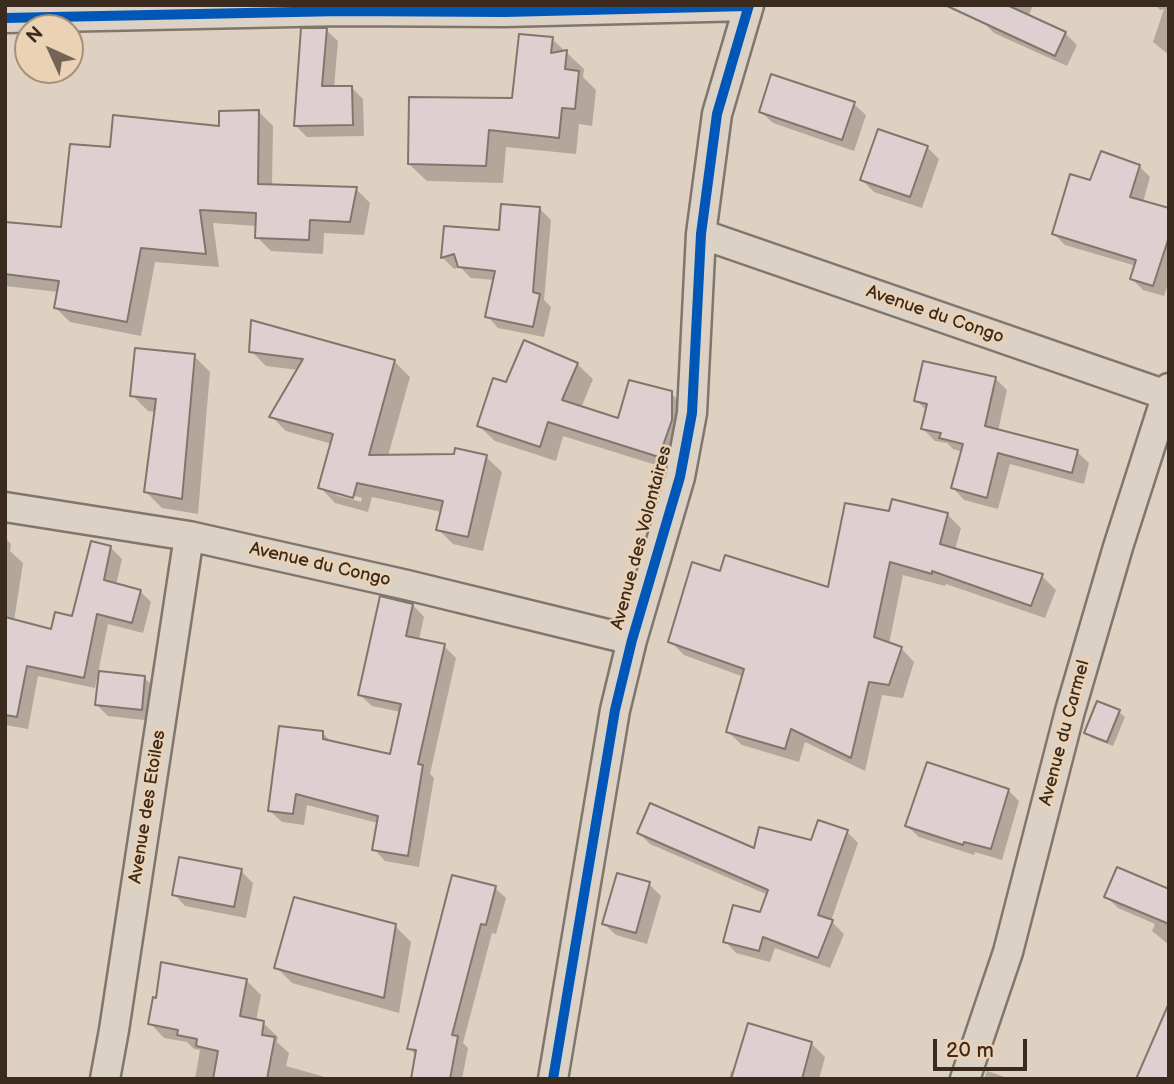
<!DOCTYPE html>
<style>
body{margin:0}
#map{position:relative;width:1174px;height:1084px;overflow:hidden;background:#dfd1c1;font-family:"Balsamiq Sans",sans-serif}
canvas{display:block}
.frame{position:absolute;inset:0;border:7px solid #3b2a1e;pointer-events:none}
.north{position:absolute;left:14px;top:14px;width:70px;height:70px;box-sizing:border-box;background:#ecd2b4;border:2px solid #a58f78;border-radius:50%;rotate:315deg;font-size:19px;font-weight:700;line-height:28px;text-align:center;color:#3b2a1e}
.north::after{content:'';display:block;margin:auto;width:24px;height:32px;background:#746457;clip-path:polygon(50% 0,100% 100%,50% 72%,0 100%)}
.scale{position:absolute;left:933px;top:1039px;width:94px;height:32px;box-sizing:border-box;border:4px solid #3b2a1e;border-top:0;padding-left:9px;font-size:21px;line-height:24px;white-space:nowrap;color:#3b2a1e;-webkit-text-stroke:5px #ecd2b4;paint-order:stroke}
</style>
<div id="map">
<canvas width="1174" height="1084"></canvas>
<div class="frame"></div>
<div class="north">N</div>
<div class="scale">20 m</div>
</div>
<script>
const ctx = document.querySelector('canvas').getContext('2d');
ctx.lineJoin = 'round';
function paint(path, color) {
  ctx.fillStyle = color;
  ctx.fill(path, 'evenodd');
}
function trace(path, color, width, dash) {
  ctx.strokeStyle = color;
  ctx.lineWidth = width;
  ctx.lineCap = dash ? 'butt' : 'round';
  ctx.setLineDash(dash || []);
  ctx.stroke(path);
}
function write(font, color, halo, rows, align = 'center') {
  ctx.font = font + ' "Balsamiq Sans",sans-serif';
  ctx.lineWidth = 5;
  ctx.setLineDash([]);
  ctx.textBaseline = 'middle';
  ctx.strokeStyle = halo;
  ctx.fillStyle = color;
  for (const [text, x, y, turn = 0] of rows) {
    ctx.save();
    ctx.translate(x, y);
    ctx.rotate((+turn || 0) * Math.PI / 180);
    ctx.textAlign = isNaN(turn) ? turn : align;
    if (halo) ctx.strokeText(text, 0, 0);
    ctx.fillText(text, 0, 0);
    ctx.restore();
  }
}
paint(new Path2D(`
 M990,5H1033L1028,17L1065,33L1077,45L1067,66L994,33L982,21Z
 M1156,5H1169V55L1153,42L1164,9L1160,10Z
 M326,30L338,41L334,88L351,87L363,99L364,136L307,137L296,126Z
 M552,39L584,69L583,77L596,90L592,126L579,124L576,154L506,147L503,183L427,181L409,164L513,99Z
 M854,104L866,115L854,151L773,123L761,112Z
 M259,112L273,126L272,186L356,189L370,203L364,235L324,233L323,254L271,251L257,237V226L213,223L219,267L155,262L141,336L70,322L56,308L59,292L5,286V223L63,229L111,149L221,128Z
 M927,147L939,159L922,208L874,192L862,180Z
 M1139,166L1150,177L1143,202L1169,210V281L1164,296L1143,290L1132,279L1136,266L1065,245L1054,234L1091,182Z
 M539,208L551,220L544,300L551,307L544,337L498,328L487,316L495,280L471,278L460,267L454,269L443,258L445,228L500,232Z
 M251,351L395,362L410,377L388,456L486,457L502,472L483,551L453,544L438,529L442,512L372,497L368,512L335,503L320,487L332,444L286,431L271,416L298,370L266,366ZM336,491L362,498L361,502L336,495Z
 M194,356L210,372L198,514L162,508L146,492L156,412L148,411L132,395Z
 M577,364L593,379L581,408L620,420L671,393L686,408L675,471L563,436L556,461L495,441L479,426L507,385Z
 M995,378L1007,390L998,431L1077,452L1089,463L1084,484L1010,464L998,509L964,500L953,488L963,452L953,449L947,443L935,441L923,429L927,411L916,400Z
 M890,513L948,515L961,528L955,550L1042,576L1056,590L1045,618L946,584L945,586L903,575L889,644L901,648L914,662L903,698L882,695L865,771L805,742L799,762L742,745L728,732L744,677L684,655L670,641L722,573L830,589Z
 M5,538L11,544L10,551L23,563L14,621L53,631L74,618L110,547L122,559L116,585L140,591L151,602L143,633L108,624L98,673L145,678L156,690L153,721L108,716L97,705L100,679L97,678L95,688L38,676L28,729L5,725Z
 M413,605L424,617L419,640L444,646L456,658L430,774L434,778L419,867L385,861L374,849L378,823L307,805L304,825L282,822L270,811L323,733L332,743L391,756L401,712L372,706L360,695Z
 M1119,712L1125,717L1113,746L1092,738L1086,732Z
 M1008,790L1019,801L1002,860L975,852L974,855L919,837L907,826Z
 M847,832L858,843L831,921L844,934L830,968L775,948L770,962L736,953L725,941L761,914L768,895L650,844L639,833L755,850L813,842Z
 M241,871L253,883L246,918L185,906L174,894Z
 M649,884L661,896L647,944L616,935L604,924Z
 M495,888L506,898L496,934L492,933L463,1043L468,1048L462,1079H413L417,1056L409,1048Z
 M1169,890V945L1152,931L1155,924L1118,908L1107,897Z
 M395,926L411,942L399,1013L292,983L276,967Z
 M246,980L261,995L256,1021L263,1023L278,1037L277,1042L289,1053L286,1066L332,1079H195L200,1050L194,1049L187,1042L164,1038L150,1023Z
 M750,1025L812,1044L825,1057L819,1079H729L731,1071L735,1072Z
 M987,1071L1011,1079H984Z`), '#0003');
const building = new Path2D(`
 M945,5H1007L1066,32L1055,56Z
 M301,28H327L322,86H352L353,125L294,126Z
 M519,34L553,37L551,53L567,50L565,69L579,71L575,109L562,108L559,138L489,130L486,166L408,164L409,97L512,98Z
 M771,74L855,102L842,140L759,112Z
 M259,110L258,184L357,187L350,222L310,220L309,240L255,238L256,213L200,210L206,254L141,248L127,322L54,308L59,281L5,274V222L61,227L70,144L110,147L113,115L219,126V111Z
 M878,129L928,146L910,197L860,180Z
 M1101,151L1140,165L1130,197L1169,208V237L1153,286L1130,279L1136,260L1052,234L1070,174L1090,180Z
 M501,204L540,207L533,292L540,294L533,327L485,317L495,271L458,267L454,254L441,258L444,226L499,230Z
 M251,320L395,360L369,455L454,454L455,448L487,455L468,537L436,530L443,501L357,483L353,498L318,488L333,434L269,417L303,359L249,352Z
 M524,340L578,363L562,400L618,418L629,380L672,391V420L659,457L548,422L540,447L477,426L493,378L506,382Z
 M135,348L195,354L182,499L144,492L156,399L130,396Z
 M923,361L996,377L985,426L1078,450L1072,473L998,453L987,498L951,488L963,444L939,438L941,433L921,429L927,404L914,401Z
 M892,499L948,513L940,544L1043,574L1031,606L932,571V574L890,562L874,637L902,647L889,685L869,682L851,758L791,729L785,749L726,732L744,669L668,642L692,562L720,571L725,555L828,587L845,503L889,511Z
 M91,541L111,546L104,580L141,590L132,623L97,614L84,678L27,666L17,717L5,715V617L51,629L55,612L72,616Z
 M380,596L413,604L406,636L445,644L418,764L423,765L408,856L372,850L378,816L296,794L293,814L268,811L279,726L323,731V739L390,754L401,704L358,695Z
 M99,671L145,676L142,710L95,705Z
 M1097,701L1120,710L1107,742L1084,733Z
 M927,762L1009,789L991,849L964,842L963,845L905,826Z
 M650,803L754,848L759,827L811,840L818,820L848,830L818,915L833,920L818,958L763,937L759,951L723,942L733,905L760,912L768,890L637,833Z
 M179,857L242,869L234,907L172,895Z
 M1117,867L1169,889V924L1104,897Z
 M617,873L650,882L636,933L602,924Z
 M452,875L496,886L486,925L481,924L452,1035L458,1036L450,1079H411L416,1050L407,1049Z
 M294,897L396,924L384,998L274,968Z
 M161,962L247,979L240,1016L264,1021L262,1035L275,1037L267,1079H213L218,1051L196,1046L197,1039L177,1035L178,1030L148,1024L153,997L156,998Z
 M1169,1003V1079H1136Z
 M748,1023L812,1042L802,1079H731Z`);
paint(building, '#ded0d0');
trace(building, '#80766c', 2);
const minor = new Path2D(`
 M5,18L342,11L504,12L748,6
 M701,234L1169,396
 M5,507L189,536L407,585L632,640
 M105,1079L114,1030L189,536
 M553,1079L615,710L632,640L680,477L692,413L701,234L717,114L749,5
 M965,1079L1008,952L1070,711L1118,547L1169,388`);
trace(minor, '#80766c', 33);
trace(minor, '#dbd1c5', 28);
trace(new Path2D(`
 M5,18L342,11L504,12L748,6
 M553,1079L615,710L632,640L680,477L692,413L701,234L717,114L749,5`), '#0057b8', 10);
write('18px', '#3b2a1e', '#ecd2b4', [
 ["Avenue du Congo",935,315,19],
 ["Avenue des Volontaires",642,538,-75],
 ["Avenue du Congo",320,565,13],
 ["Avenue du Carmel",1065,733,-75],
 ["Avenue des Etoiles",148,807,-81]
]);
</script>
